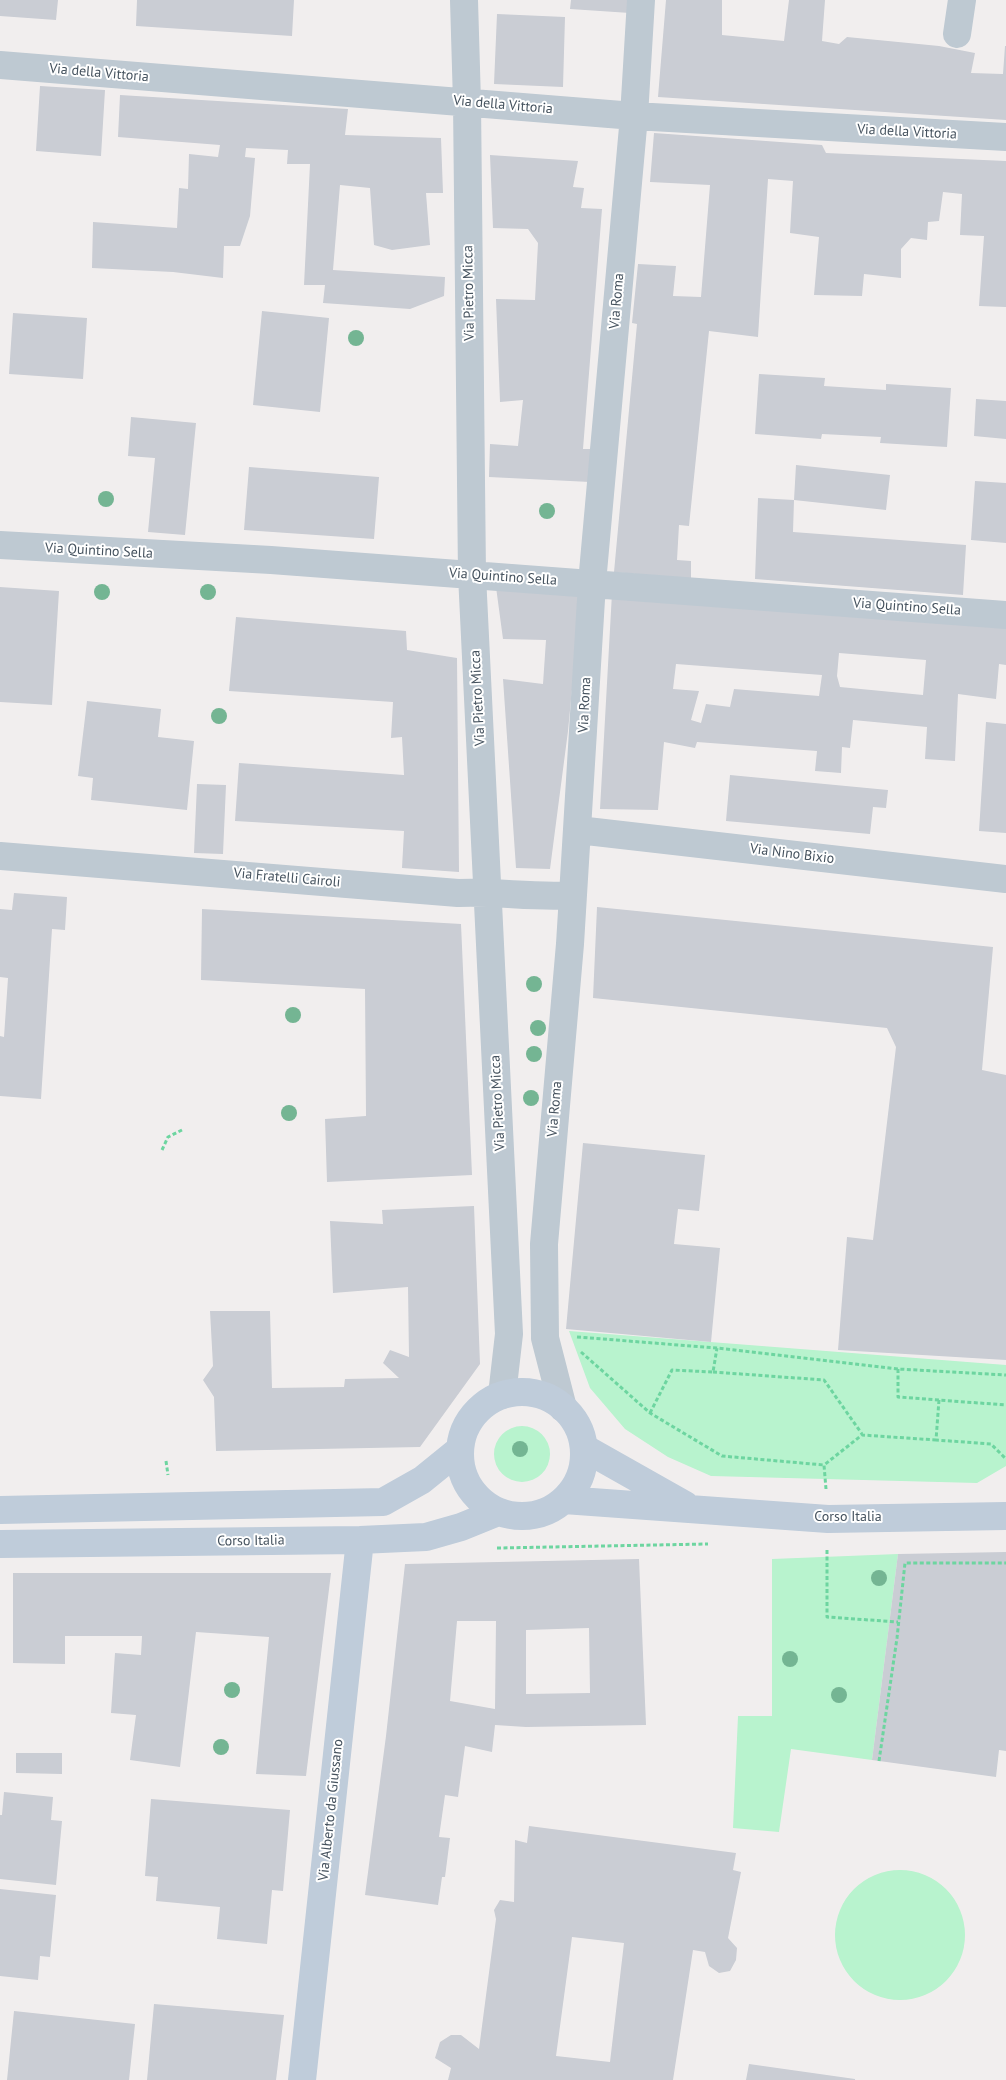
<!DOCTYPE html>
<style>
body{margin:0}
canvas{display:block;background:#f1eeee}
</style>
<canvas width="1006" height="2080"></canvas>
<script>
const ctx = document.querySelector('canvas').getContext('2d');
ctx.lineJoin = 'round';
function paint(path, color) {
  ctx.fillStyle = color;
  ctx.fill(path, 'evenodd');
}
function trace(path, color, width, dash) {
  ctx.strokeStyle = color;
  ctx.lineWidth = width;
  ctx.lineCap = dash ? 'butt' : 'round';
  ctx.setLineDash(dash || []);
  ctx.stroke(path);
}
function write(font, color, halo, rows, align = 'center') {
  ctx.font = font + ' "PT Sans",sans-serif';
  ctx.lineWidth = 4;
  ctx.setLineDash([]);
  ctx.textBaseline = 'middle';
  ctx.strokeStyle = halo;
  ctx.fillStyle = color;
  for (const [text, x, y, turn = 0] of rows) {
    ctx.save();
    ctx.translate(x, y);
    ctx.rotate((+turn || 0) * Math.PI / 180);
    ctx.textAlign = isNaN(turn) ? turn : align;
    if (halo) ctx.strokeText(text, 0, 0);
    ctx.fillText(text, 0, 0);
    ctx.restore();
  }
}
paint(new Path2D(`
 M569,1331L1006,1365V1466L977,1483L711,1476L668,1457L625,1429L590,1388Z
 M494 1454a28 28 0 1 1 56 0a28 28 0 1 1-56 0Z
 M898,1554L872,1760L791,1749L779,1832L733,1828L738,1716H772V1559Z
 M835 1935a65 65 0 1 1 130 0a65 65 0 1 1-130 0Z`), '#b8f3ce');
paint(new Path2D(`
 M0,0H58L56,20L0,16Z
 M137,0H294L292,36L136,26Z
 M571,0H631L630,13L570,9Z
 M666,0H722V35L784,41L789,0H825L822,41L839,44L847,37L939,46L975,53L971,73L1003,74L1005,46H1006V120L658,97Z
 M497,14L565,17L563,87L494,84Z
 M40,86L105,90L101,156L36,151Z
 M120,95L348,109L345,135L441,138L443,193H426L430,245L392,250L374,245L370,188L340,185L333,270L445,277L444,296L410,309L323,303L325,285H304L310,164H287L288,150L246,148L245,157L255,158L250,216L240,246H224L223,278L173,272L92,268L93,222L177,228L179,188L188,189L189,154L218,157L220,145L118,137Z
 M654,133L822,145L826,153L1006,161V307L979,306L984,236L960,235L962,194L943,192L939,221L928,222L927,240L911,238L901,249V278L864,274L862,296L814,295L819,237L790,233L793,181L768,179L758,337L709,331L689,526L679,525L677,560L691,561V579L614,572L637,324L632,323L638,264L676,266L673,296L701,297L710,185L650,182Z
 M490,155L578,161L573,187L584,188L581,208L602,209L583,449H591L590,482L489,477L490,444L518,446L523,400L500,402L496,299L535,300L538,243L528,229L493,228Z
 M262,311L329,318L320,412L253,405Z
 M13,313L87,318L83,379L9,374Z
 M759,374L825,378L824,386L886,390V384L951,388L947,447L880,443L881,437L822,434L821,439L755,434Z
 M976,399L1006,401V439L974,436Z
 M131,417L196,423L185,535L148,532L155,458L128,456Z
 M796,465L890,475L886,510L794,500Z
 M249,467L379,477L374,539L244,530Z
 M975,481L1006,483V543L971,540Z
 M758,498L794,500L793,532L966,545L963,595L755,579Z
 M0,587L59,591L52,705L0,702Z
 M496,587L581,595L568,731L550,869L516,868L503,679L543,684L546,640L503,639Z
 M612,593L1006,625V665L999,664L996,699L958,694L955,761L925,759L927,727L853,720L850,748L842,747L841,773L815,771L817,751L697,742L695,748L664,742L658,810L600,809ZM839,653L926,660L923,695L840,687L837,676ZM676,664L822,675L819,696L734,689L730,707L706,704L701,723L691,720L699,691L673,689Z
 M236,617L406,631L407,650L457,658L459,872L402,868L404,831L235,821L239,763L404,775L402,737L391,738L393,702L229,691Z
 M87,701L161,709L158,737L194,741L187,810L91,800L93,778L78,776Z
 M986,722L1006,724V833L979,831Z
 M730,775L888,790L886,808L873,807L870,834L726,821Z
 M197,784L226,785L223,854L194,853Z
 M14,893L67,897L65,930L52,929L41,1099L0,1096V1036L4,1037L8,978L0,977V909L12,910Z
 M597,907L993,947L982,1070L1006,1075V1360L838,1350L847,1237L873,1240L896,1047L887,1028L593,998Z
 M202,909L461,924L472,1175L327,1182L325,1119L366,1116L365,989L201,980Z
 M583,1143L705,1155L699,1211L678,1209L674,1244L720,1248L711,1342L566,1329Z
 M474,1206L480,1364L420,1447L216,1451L214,1397L203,1380L213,1366L210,1311H270L272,1388L344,1387L345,1379L399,1378L383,1363L390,1350L409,1357L408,1287L333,1293L330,1221L383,1224L382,1210Z
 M1006,1552V1751L999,1750L996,1777L872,1760L898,1554Z
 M639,1559L646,1725L526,1727L495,1725L492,1752L465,1746L458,1797L445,1795L439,1837L450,1838L445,1877H442L438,1905L365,1895L386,1736L405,1564ZM457,1621H496L495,1709L450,1701ZM589,1628L590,1693L526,1694V1630Z
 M13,1573H331L306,1776L256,1774L269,1637L196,1632L180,1767L130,1760L136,1715L111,1713L115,1653L141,1655L142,1636H65V1664L13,1663Z
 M16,1753H62V1774L16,1773Z
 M4,1792L53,1797L51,1820L62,1821L56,1885L0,1879V1815H2Z
 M151,1799L290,1810L283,1891L272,1890L267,1944L217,1939L220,1907L156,1901L158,1877L145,1876Z
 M529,1826L736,1853L733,1870L741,1872L728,1938L737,1948L736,1960L730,1971L719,1973L709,1966L705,1952L693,1950L673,2080H448L451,2068L435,2058L440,2042L451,2035H461L479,2049L496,1919L494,1910L500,1900L514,1902L515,1840L527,1843ZM572,1937L624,1943L610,2062L556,2056Z
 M0,1889L56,1895L50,1957L40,1956L38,1980L0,1976Z
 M154,2004L284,2015L276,2080H147Z
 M14,2011L135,2024L129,2080H7Z
 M749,2064L855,2079V2080H746Z`), '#cacdd4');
trace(new Path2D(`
 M162,1150L168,1137L182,1130
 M577,1337L717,1348L898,1369L1006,1375
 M581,1352L650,1413L722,1456L824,1465
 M898,1369V1397L1006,1405
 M713,1372L824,1380L862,1434
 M939,1400L936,1440L991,1444L1006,1459
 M650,1413L672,1370L713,1372L717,1348
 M166,1461L168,1475
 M826,1489L824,1465L862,1435L936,1440
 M497,1548L708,1544
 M827,1550V1617L898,1622
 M879,1761L897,1638L905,1563H1006`), '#6dd5a0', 3, [4, 2.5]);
trace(new Path2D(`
 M464,0L467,102L472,575L509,1334L502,1395
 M957,34L962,0
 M0,65L634,116L1006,137
 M0,545L271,560L1006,615
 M578,830L1006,879
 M0,856L458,893C496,891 535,898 573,895
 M563,1408L545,1338L544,1244L570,944L592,583L634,116L641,0`), '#bec9d2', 28);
trace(new Path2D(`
 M460 1454a62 62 0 1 1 124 0a62 62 0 1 1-124 0Z
 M584,1448L685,1505
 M564,1500L828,1519L1006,1516
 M0,1510L383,1502L422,1480L459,1450
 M0,1544L360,1540L426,1537L461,1527L498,1512
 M302,2080L360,1540`), '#bfccda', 28);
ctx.fillStyle = '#74b593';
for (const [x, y] of [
 [356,338],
 [106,499],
 [547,511],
 [102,592],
 [208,592],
 [219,716],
 [534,984],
 [293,1015],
 [538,1028],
 [534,1054],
 [531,1098],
 [289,1113],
 [520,1449],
 [879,1578],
 [790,1659],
 [232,1690],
 [839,1695],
 [221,1747]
]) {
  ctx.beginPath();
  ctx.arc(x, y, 8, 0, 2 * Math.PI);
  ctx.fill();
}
write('14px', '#45525e', '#fff', [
 ["Via della Vittoria",99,73,5],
 ["Via della Vittoria",503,105,5],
 ["Via della Vittoria",907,132,3],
 ["Via Pietro Micca",469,293,-91],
 ["Via Roma",617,301,-85],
 ["Via Quintino Sella",99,551,3],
 ["Via Quintino Sella",503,577,4],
 ["Via Quintino Sella",907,607,4],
 ["Via Pietro Micca",478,698,-93],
 ["Via Roma",585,705,-87],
 ["Via Nino Bixio",792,854,7],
 ["Via Fratelli Cairoli",287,878,5],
 ["Via Pietro Micca",498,1103,-93],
 ["Via Roma",555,1109,-85],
 ["Corso Italia",848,1517],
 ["Corso Italia",251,1541,-1],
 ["Via Alberto da Giussano",331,1810,-84]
]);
</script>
